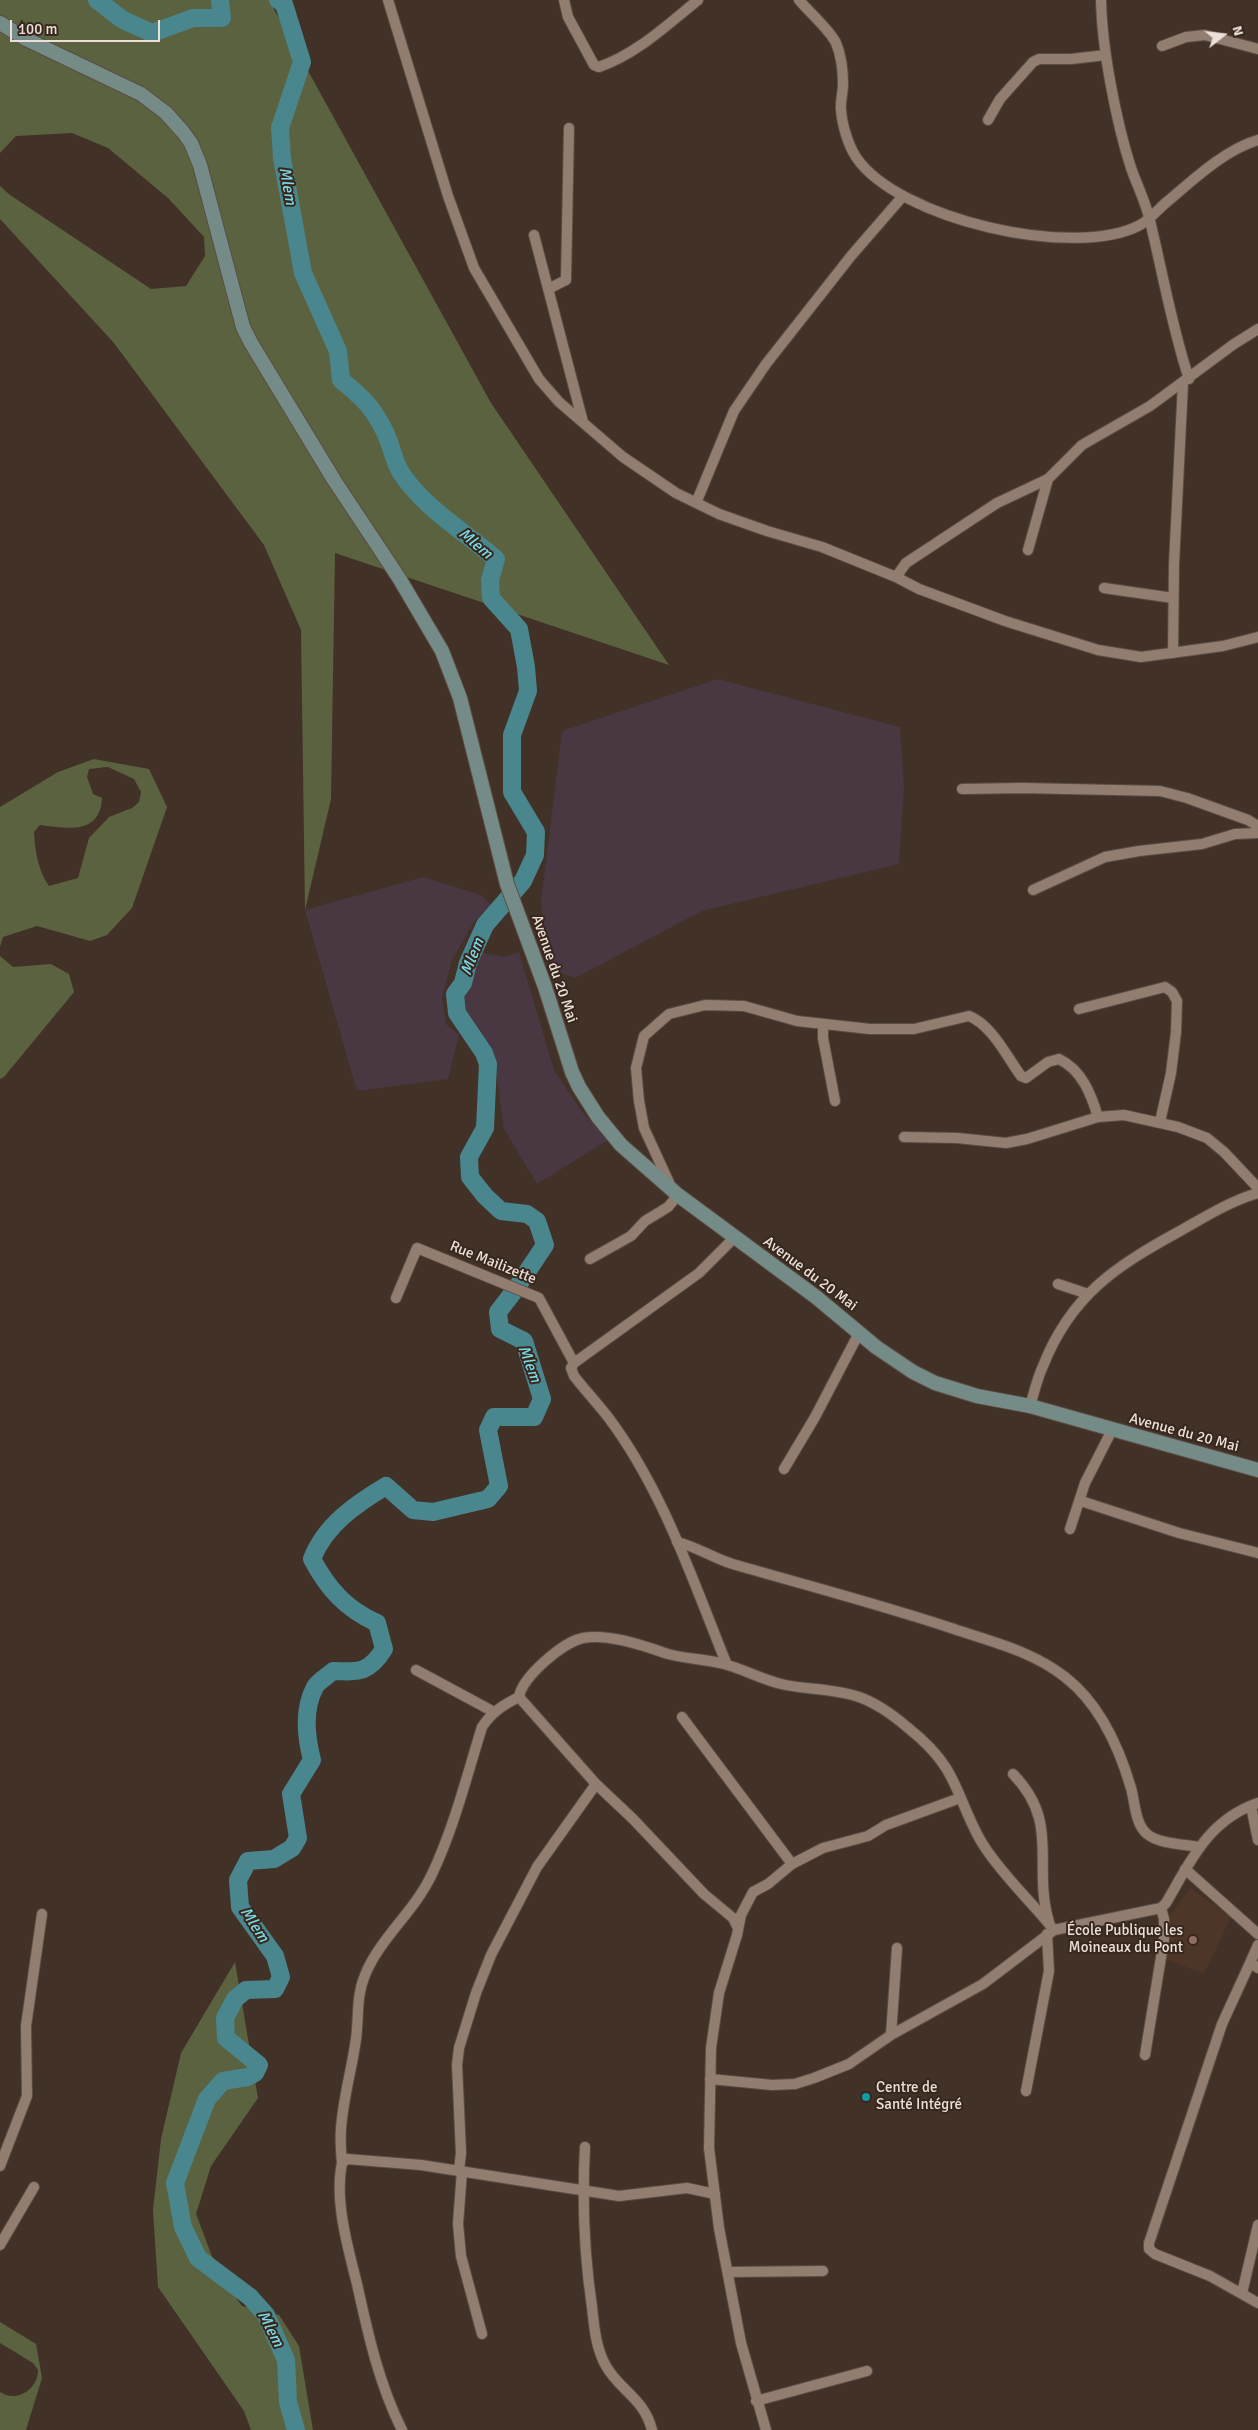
<!DOCTYPE html>
<meta charset="utf-8">
<style>
body{margin:0}
#map{position:relative;width:1258px;height:2430px;overflow:hidden;background:#423127;font-family:Signika,sans-serif}
canvas{display:block}
.north{position:absolute;left:1198px;top:10px;width:50px;height:50px;-webkit-text-stroke:4px #38271d;paint-order:stroke;rotate:74deg;font-size:14px;font-weight:700;line-height:20px;text-align:center;color:#ebe0d9}
.north::after{content:'';display:block;margin:auto;width:18px;height:22px;background:#ebe0d9;clip-path:polygon(50% 0,100% 100%,50% 72%,0 100%)}
.scale{position:absolute;left:10px;top:20px;width:150px;height:22px;box-sizing:border-box;border:2px solid #ebe0d9;border-top:0;padding-left:6px;font-size:15px;line-height:18px;white-space:nowrap;color:#ebe0d9;-webkit-text-stroke:4px #38271d;paint-order:stroke}
</style>
<div id="map">
<canvas width="1258" height="2430"></canvas>
<div class="north">N</div>
<div class="scale">100 m</div>
</div>
<script>
const ctx = document.querySelector('canvas').getContext('2d');
ctx.lineJoin = 'round';
function paint(path, color) {
  ctx.fillStyle = color;
  ctx.fill(path, 'evenodd');
}
function trace(path, color, width, dash) {
  ctx.strokeStyle = color;
  ctx.lineWidth = width;
  ctx.lineCap = dash ? 'butt' : 'round';
  ctx.setLineDash(dash || []);
  ctx.stroke(path);
}
function write(font, color, halo, rows, align = 'center') {
  ctx.font = font + ' Signika,sans-serif';
  ctx.lineWidth = 4;
  ctx.setLineDash([]);
  ctx.textBaseline = 'middle';
  ctx.strokeStyle = halo;
  ctx.fillStyle = color;
  for (const [text, x, y, turn = 0] of rows) {
    ctx.save();
    ctx.translate(x, y);
    ctx.rotate((+turn || 0) * Math.PI / 180);
    ctx.textAlign = isNaN(turn) ? turn : align;
    if (halo) ctx.strokeText(text, 0, 0);
    ctx.fillText(text, 0, 0);
    ctx.restore();
  }
}
paint(new Path2D(`
 M1190,1888L1231,1917L1204,1974L1165,1959L1166,1921Z`), '#4d3628');
paint(new Path2D(`
 M718,679L900,727L904,786L899,864L702,911L575,978L549,970L541,903L562,731Z
 M423,877L481,895L492,906L474,922L452,960L442,998L446,1024L459,1035L448,1079L357,1091L305,910Z
 M478,952L504,957L519,952L554,1070L583,1113L608,1140L537,1184L504,1129L497,1077L467,1016L463,992Z`), '#493741');
paint(new Path2D(`
 M0,0H269L491,403L669,665L335,553L331,799L305,910L301,630L264,545L114,343L0,219V186L10,195L151,289L186,286L205,256L204,237L168,198L108,148L72,133L16,136L0,153Z
 M94,759L149,769L167,807L132,908L107,935L90,941L37,926L3,937L0,947V807L58,772ZM108,767L134,779L141,792L139,802L132,808L109,817L89,838L78,878L49,886C38,871 35,850 34,832L40,825C66,828 100,836 102,798L93,794L87,777L89,769Z
 M0,956L13,967L51,964L69,974L74,992L4,1077L0,1079Z
 M235,1962L258,2098L211,2166L196,2214L219,2275L242,2306L279,2315L299,2346L313,2430H251L244,2411L158,2287L153,2210L161,2139L181,2053Z
 M0,2322L36,2344L42,2378L26,2430H0V2392C16,2403 38,2390 38,2370L33,2363L0,2343Z`), '#5b623f');
trace(new Path2D(`
 M97,0L123,20L152,33L193,18H222L220,0
 M278,0L284,4L302,62L280,128L282,158L303,273L338,351L341,380C362,397 373,407 385,432C391,444 393,459 400,471C421,506 465,532 496,559L490,580L491,598L519,629L526,667L528,691L512,735V792L536,832L535,855L523,881L485,925L468,963L463,983L455,994L457,1013L484,1053L488,1064L485,1128L469,1157L470,1177L485,1196L501,1211L527,1214L537,1221L545,1245L515,1290L498,1312L500,1329L524,1341L542,1399L534,1417H494L488,1430L499,1486L488,1499L433,1512L413,1510L386,1486C356,1504 325,1525 312,1559C328,1589 346,1609 377,1623L384,1649C369,1673 359,1672 333,1671C328,1676 318,1681 315,1687C303,1709 306,1737 312,1760L291,1794L298,1838L292,1848L274,1859L248,1861L238,1880L240,1907L275,1956L281,1977L275,1989L246,1990L235,1999L225,2018L226,2038L259,2065L255,2073L248,2077L223,2081L207,2099L175,2183L183,2227L198,2258L250,2297L266,2315L286,2360L288,2402L296,2430`), '#49868e', 18);
const minor = new Path2D(`
 M388,0L448,196L474,268L539,379L559,402L623,457L676,493L719,514L767,531L822,547L896,577L919,589L1005,621L1098,650L1141,657L1223,646L1258,637
 M564,0L568,17L594,65L599,67C637,54 668,24 698,0
 M799,0C809,12 830,30 836,43C841,55 843,72 843,84C843,93 840,102 841,110C842,124 848,145 856,157C897,219 1075,260 1140,225C1151,219 1158,209 1168,201C1194,179 1226,149 1258,140
 M1101,0C1102,49 1116,121 1131,168C1137,185 1146,203 1150,221C1163,274 1172,328 1189,379
 M1162,46L1186,37L1205,35L1258,49
 M988,120L1000,99L1033,62L1039,59H1071L1106,55
 M534,235L583,422
 M548,289L566,280L569,128
 M696,503L734,411L766,364L851,256L903,196
 M1028,550L1048,479
 M896,577L906,563L997,503L1048,479L1082,445L1150,406L1234,344L1258,329
 M1104,588L1173,598
 M1173,653L1174,564L1183,383
 M962,789L1022,788L1160,791L1187,798L1248,820L1258,826
 M1033,890L1105,857L1139,851L1202,844L1235,834L1258,833
 M1079,1009L1165,987L1172,992L1177,1001L1176,1032L1171,1073L1160,1122
 M823,1026V1038L835,1101
 M904,1137L957,1138L1006,1143L1027,1139L1098,1117L1124,1115L1178,1127L1207,1138L1224,1152L1258,1188
 M672,1189L644,1128L639,1101L636,1068L644,1036L669,1014L705,1005L744,1006L797,1021L870,1029H914L969,1016C992,1025 1007,1057 1021,1076L1026,1078L1048,1062L1059,1059C1082,1070 1091,1094 1098,1117
 M590,1259L631,1236L645,1221L668,1207L678,1195
 M1058,1284L1088,1294
 M396,1298L417,1248L539,1298L574,1363
 M1030,1406C1034,1393 1037,1379 1043,1366C1071,1295 1116,1266 1180,1231C1205,1217 1230,1201 1258,1193
 M784,1469L815,1417L859,1333
 M1081,1501L1179,1533L1258,1553
 M1070,1529L1085,1483L1112,1430
 M677,1542C698,1547 716,1560 736,1565C809,1586 882,1605 954,1629C992,1642 1032,1651 1065,1677C1100,1704 1119,1747 1131,1788C1135,1802 1135,1824 1147,1834C1159,1844 1183,1844 1198,1847
 M727,1665C693,1581 663,1490 608,1417C597,1403 585,1390 574,1376L571,1368L574,1363L699,1273L735,1237
 M416,1670L494,1712
 M682,1717L792,1864
 M1013,1774C1061,1823 1032,1865 1049,1922
 M1251,1806L1258,1840
 M1185,1869L1258,1934
 M737,1926L733,1918L704,1894L633,1819L596,1784L519,1697C522,1677 563,1642 583,1638C608,1633 644,1646 668,1654C686,1659 706,1659 724,1664C743,1669 761,1679 781,1684C806,1690 833,1688 859,1697C876,1703 893,1715 907,1727C921,1738 936,1752 946,1768C961,1792 968,1822 984,1846C1004,1877 1031,1901 1054,1930
 M1258,1945L1250,1963L1258,1968
 M1250,1963L1222,2024L1149,2243V2249L1155,2254L1210,2276L1258,2303
 M891,2035L897,1948
 M1145,2055L1164,1939V1919L1161,1908
 M710,2079L772,2085L795,2084L814,2078L849,2064L891,2035L983,1984L1054,1930L1161,1908L1166,1903C1190,1862 1208,1820 1258,1803
 M1026,2091L1049,1971L1047,1934
 M585,2147C582,2201 584,2253 592,2307C594,2326 596,2349 606,2366C620,2391 644,2398 652,2430
 M342,2163C341,2152 340,2140 341,2129C343,2098 352,2069 356,2039C359,2017 356,1996 365,1975C380,1938 415,1911 432,1874C454,1828 467,1775 482,1727C492,1712 503,1705 519,1697
 M0,2166L27,2096L26,2026L42,1914
 M459,2170L461,2153L457,2065L459,2048L476,1993L491,1955L537,1867L596,1784
 M462,2171L458,2224L461,2256L482,2334
 M0,2245L34,2187
 M729,2272L823,2271
 M1242,2293L1258,2225
 M756,2401L867,2371
 M402,2430C379,2384 368,2334 357,2284C348,2248 334,2200 342,2163L347,2159L421,2165L619,2196L687,2188L715,2194
 M766,2430L741,2343L719,2228L709,2148L711,2048L719,1993L737,1935L741,1915L753,1892L768,1884L792,1864L823,1848L868,1836L886,1825L960,1798`);
const secondary = new Path2D(`
 M0,23L26,39L141,94L166,113L183,132L191,143L200,165L243,327L251,343L334,480L399,578L442,651L460,698L507,884L545,987L572,1072L579,1087L598,1117L621,1145L678,1195L816,1297L876,1347L913,1372L935,1383L977,1396L1030,1406L1258,1470`);
trace(minor, '#5b4d44', 12);
trace(secondary, '#5b4d44', 16);
trace(minor, '#927e71', 10);
trace(secondary, '#758b87', 14);
for (const [x, y, r, color] of [
 [1193,1940,5,"#8d6e63"],
 [866,2097,5,"#0f9aa8"]
]) {
  const dot = new Path2D();
  dot.arc(x, y, r, 0, 2 * Math.PI);
  ctx.fillStyle = color;
  ctx.fill(dot);
  trace(dot, '#38271d', 2);
}
write('15px', '#ebe0d9', '#38271d', [
 ["Avenue du 20 Mai",554,969,71],
 ["Rue Mailizette",493,1263,22],
 ["Avenue du 20 Mai",810,1274,37],
 ["Avenue du 20 Mai",1184,1433,15]
]);
write('15px', '#ebe0d9', '#38271d', [
 ["École Publique les",1183,1931],
 ["Moineaux du Pont",1183,1948],
 ["Centre de",876,2088,"left"],
 ["Santé Intégré",876,2105,"left"]
], 'right');
write('italic 16px', '#79dae8', '#38271d', [
 ["Mlem",287,186,80],
 ["Mlem",475,544,40],
 ["Mlem",473,957,-69],
 ["Mlem",529,1364,69],
 ["Mlem",254,1925,57],
 ["Mlem",270,2329,63]
]);
</script>
